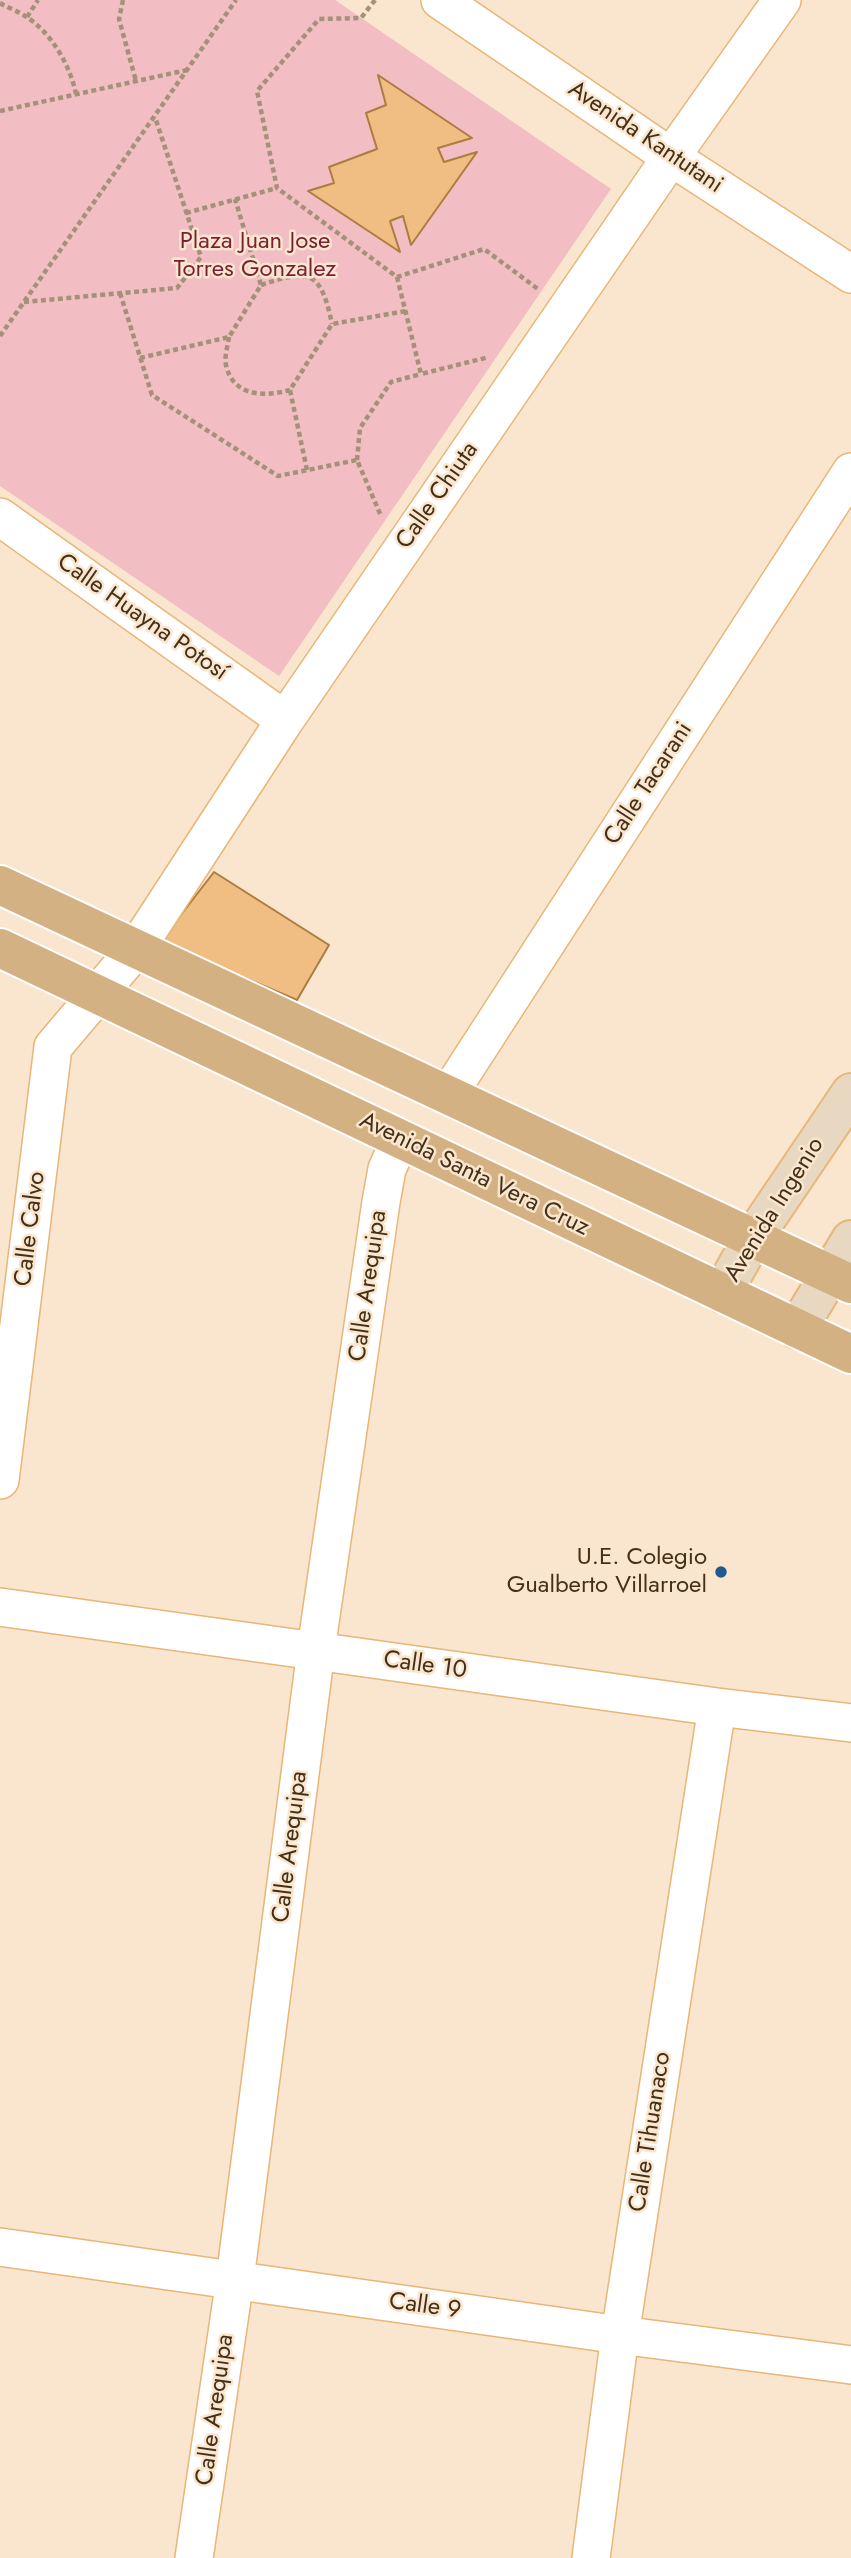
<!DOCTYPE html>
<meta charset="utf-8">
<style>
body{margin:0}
canvas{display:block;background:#fae5ce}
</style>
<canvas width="851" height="2558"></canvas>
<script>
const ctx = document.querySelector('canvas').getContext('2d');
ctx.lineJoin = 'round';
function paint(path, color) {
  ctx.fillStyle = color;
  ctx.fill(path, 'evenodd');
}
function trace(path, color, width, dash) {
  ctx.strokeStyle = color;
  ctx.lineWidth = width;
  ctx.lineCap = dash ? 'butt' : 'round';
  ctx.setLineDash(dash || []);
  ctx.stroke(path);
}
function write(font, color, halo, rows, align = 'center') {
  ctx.font = font + ' Jost,sans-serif';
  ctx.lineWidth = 5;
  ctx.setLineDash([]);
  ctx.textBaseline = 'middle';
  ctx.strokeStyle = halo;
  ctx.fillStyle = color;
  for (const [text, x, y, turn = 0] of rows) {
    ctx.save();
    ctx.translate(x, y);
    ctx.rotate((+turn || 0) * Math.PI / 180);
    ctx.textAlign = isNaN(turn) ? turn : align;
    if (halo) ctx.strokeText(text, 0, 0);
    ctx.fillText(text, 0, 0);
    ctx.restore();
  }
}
paint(new Path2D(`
 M0,0H335L611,189L279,676L0,486Z`), '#f2bdc3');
const building = new Path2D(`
 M378,75L472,138L438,148L444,162L477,152L411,245L403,216L390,221L400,252L308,191L334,183L329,167L377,149L366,113L386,105Z
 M214,872L329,945L297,1000L160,942Z`);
paint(building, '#f0be83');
trace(building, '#ac7c41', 2);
const street = new Path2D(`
 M440,0L671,157L851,274
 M0,517L285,720
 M448,1095L851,472
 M0,1480L53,1047L136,949L285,720L671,157L782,0
 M0,1607L717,1707L851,1723
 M0,2247L620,2335L851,2365
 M194,2558L235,2279L316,1650L381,1202L387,1169L400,1140
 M591,2558L620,2335L717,1707`);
const secondary = new Path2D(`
 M722,1293L753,1238L851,1093
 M797,1329L851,1240`);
const primary = new Path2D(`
 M0,885L851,1284
 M0,948L851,1354`);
trace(street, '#e8b679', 40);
trace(secondary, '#e8b679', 42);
trace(primary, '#fff', 42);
trace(new Path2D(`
 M123,0L119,19L136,81
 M375,0L361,18L319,19L257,91L277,188L397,277L484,249L538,289
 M0,3C8,8 18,11 25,16C51,32 70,65 76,94
 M27,17L38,0
 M0,111L187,70
 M186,213L277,188
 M397,277L421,374L489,357
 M261,285C311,268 321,272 332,324
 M120,293L152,395L278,476L357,460L381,516
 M24,302L177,288L201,257L155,117
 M0,336L236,0
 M229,337C228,345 224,357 226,365C233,397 265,397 290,390
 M140,358L229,337L261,285L235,199
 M357,460L360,428L391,382L421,374
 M307,470L290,390L332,324L406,311`), '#a59179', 4.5, [5, 3.5]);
trace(street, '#fff', 37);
trace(secondary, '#e9d8c1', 38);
trace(primary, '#d3b183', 38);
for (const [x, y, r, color] of [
 [721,1572,7,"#205990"]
]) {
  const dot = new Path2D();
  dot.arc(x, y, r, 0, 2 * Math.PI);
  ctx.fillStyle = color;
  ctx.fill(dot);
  trace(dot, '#fae5ce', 2.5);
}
write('24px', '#443017', '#fae5ce', [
 ["Avenida Kantutani",645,138,34],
 ["Calle Chiuta",438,496,-55],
 ["Calle Huayna Potosí",142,618,35],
 ["Calle Tacarani",649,784,-57],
 ["Avenida Santa Vera Cruz",474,1175,26],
 ["Avenida Ingenio",775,1210,-58],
 ["Calle Calvo",31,1229,-83],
 ["Calle Arequipa",369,1286,-82],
 ["Calle 10",425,1666,8],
 ["Calle Arequipa",291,1847,-83],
 ["Calle Tihuanaco",651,2132,-81],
 ["Calle 9",425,2307,8],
 ["Calle Arequipa",216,2410,-82]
]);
write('24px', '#7a1f35', '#fae5ce', [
 ["Plaza Juan Jose",255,242],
 ["Torres Gonzalez",255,270]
]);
write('24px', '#443017', '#fae5ce', [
 ["U.E. Colegio",707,1558],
 ["Gualberto Villarroel",707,1586]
], 'right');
</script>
